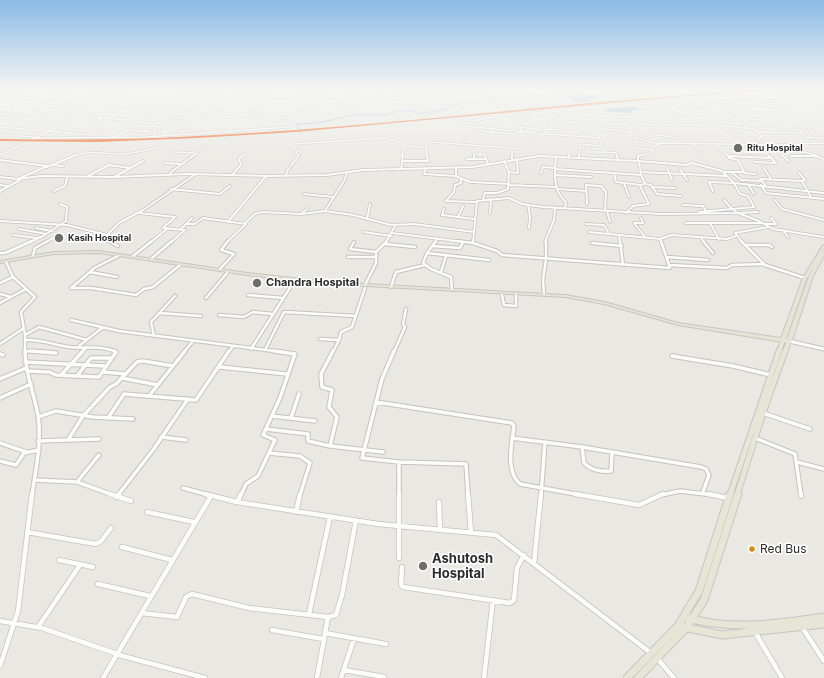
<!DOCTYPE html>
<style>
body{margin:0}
canvas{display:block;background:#e9e8e3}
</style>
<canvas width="824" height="678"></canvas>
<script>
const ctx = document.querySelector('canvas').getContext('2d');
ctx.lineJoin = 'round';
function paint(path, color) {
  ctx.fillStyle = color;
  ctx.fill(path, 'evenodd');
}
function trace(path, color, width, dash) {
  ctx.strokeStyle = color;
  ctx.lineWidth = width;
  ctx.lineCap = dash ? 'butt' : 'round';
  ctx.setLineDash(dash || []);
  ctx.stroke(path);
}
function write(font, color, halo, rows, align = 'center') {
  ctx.font = font + ' Inter,sans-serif';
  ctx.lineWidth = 3;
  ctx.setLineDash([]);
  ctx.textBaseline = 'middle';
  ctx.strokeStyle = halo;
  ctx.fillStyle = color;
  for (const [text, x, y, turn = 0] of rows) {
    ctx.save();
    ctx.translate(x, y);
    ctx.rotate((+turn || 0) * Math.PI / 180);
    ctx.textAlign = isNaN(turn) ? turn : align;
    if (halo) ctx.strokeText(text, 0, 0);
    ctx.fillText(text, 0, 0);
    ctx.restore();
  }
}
paint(new Path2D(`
 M576,95H596L601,97L590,99V102H575L570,99Z
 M635,107L647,109L634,110L630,113L603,111L612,108Z`), '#9dc3e4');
trace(new Path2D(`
 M569,89L577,94V96
 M578,89L583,92L591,89
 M594,89H607
 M651,89L679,96
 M688,100L694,101
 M296,124L318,123L354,115H385L398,111H416L418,114L447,109V106L467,103L468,101L497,100L493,97L494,94L512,91L542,96L572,97
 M296,125L301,133`), '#9dc3e4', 1);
const minorFar4 = new Path2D(`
 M226,89L268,92L266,95L270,96L269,98L247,115
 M337,89L373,94L376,96L373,99L417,104
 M392,89H408
 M730,89L735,92L764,89
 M31,92L50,93
 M130,92L169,93L175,89
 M267,92L276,89
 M78,93H85
 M364,93L374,89
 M706,93L734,92
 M269,96L321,98
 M326,96L366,98
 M65,99L90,100
 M816,99L824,105
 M0,100L70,104H118L291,119
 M10,100L34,89
 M319,100L344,104V106L352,107
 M379,100L385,93L393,90
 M620,100L672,96L678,91
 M37,101L63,89
 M124,101L136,92
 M56,102L80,90L69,89
 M685,102L690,105H725
 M695,102L758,103
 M108,103L134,89
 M178,103L189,96L218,99
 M767,103L789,104
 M0,104L8,105
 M716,105L722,111
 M725,105L730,109L776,110C765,101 754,103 743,96
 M737,106L763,109
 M52,107L59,104
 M805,108L824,119
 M0,109L18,101
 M592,109L595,111L596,129L604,152L616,153L617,156
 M729,109L742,120
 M0,110L125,120L161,108
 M675,110L677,112L757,120L766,117L761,110
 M24,111L40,103
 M549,111L554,115L551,118V126
 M0,116L9,112
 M151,116L189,119
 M596,116L643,117
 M137,117L132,121L154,124L144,131L155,132L154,136
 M612,117L615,122
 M621,117C633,137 636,140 660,144
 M0,118H9L19,114
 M110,118L122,111
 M497,122V129
 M90,123L101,119
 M595,124L716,125L755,129L762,137L757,139L764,145L763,150L769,156
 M648,125L641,112H653V109L657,108L653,103
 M652,125L659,138L651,140L652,143
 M675,125L667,110L700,111L713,125
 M151,126L162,127L155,132
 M459,126L475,127L473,121L499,116L717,97
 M724,126L733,135
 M795,126L814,143
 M824,126H822L824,127
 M0,127L91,135L104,130
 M26,127L54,115
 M475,127L543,134C555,122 564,121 581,123
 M480,128L481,131L517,134L522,132
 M582,128L586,129L588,133L587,137
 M596,128L630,132
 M547,129L562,130L561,136
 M748,129L746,125H783
 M521,131L520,127L546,130
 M759,132L815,133L807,127
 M21,134V136L34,137
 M545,134L600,138
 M162,135L218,101L223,95L238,89
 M658,135L677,138L680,143
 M114,137L127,130L144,131
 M583,137L581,119H595
 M807,137L824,138
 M35,138L146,137L289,127L290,125L286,123L288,121L336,89
 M529,139H541L544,134
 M644,142H634L635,148L652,150
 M694,143L699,152
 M717,144L728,156
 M405,145L426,148L427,156
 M587,145L588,152H605
 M769,145C784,155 801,147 816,156
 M569,147V156
 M425,148L428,143L431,142L510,148L512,150V156
 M511,149L522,148L524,145
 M763,150L743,152L765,153
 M777,151L783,156
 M173,152L195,153
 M0,155L103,105
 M74,156C90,150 97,153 114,154C129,155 144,151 158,147
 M193,156L208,145
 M243,156L246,154
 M298,156L294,144L384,138L404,143L402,156
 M474,156V154H484L485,156
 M537,156H545
 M579,156L580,144L602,146
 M638,156L650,153L654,147L661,143L777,145L824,143
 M728,156H735
 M791,156H813`);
const minorFar3 = new Path2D(`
 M474,155V159
 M485,155L488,164
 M512,155V159
 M569,155V157
 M617,155L618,161
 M782,155L789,161
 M814,155L824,159
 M556,156C555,172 552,190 566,202L565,208
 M728,156L772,158
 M791,156H813
 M579,158V155
 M467,159H486
 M0,160L47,166L18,179L0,177
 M402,161H428L427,155
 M638,161L687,165L692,163L722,171L734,183L824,193
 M755,162L776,163L768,155
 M165,163L181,164
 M52,165L63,166
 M47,167L76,155
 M763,167L771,179
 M426,168L424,174L456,176
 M456,168V176L470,182L509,184
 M667,168L672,180
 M401,169L403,155
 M555,169L641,175
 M680,169L687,180
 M509,172L518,173L517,159
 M641,172L727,176
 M723,172H744L738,160L729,158L728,155
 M731,172L743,181
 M170,173L194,155
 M541,173L543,167L555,168
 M614,173L616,182L641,185
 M744,173L756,174
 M799,173L805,180L802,181
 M232,175L241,165L239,159L244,155
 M555,175L591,177
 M88,176L109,165L130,168
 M286,176L287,171L299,155
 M114,177L143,161
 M461,178V183L455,185L454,192L446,201L476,202
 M18,179L41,176L114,177L188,174L269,176L327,175L363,170L473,167L539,156L638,161V156L641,155
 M742,180L762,181
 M624,183L629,197
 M645,184L651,185L657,194L681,196
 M748,184L754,194
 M0,185L8,186
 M509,185L556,187
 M761,185L766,193L824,199
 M765,185L760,179L802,181L811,197
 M652,187L675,188
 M171,189L220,194L230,186
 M557,189L587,191
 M0,191L20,180
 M54,191L65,186L67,178L70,176
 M713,191L709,182L734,183L740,194L748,196L754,207L732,209L738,213L758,212
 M304,194L333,197
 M483,200L485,193H497L508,189L509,172L504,161
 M724,200L732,209
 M775,200L782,209L824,220
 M587,204L586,185L601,186L606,192L605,211
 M528,205L530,217L529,228
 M683,205L703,206L706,211
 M444,209L442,215L474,219
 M325,211L353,215L391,225L414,224L474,232L473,242
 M607,211L610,222
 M139,213L175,217L163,228L185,230L171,242
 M490,213L491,199
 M626,213L633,206L649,204L640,186L645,183L641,175L639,161
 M301,214L307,209
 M698,214L699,212L732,209
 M458,217L463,206
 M641,218L643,223H634L645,237
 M367,219L370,204
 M0,221L67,225L107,235
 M228,222L266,176
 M245,223L255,214L262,212L301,214L325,211L344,181L347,173
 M686,223H710L719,239
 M710,223H762
 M186,224H195L203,218L246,224L227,242
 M586,224L604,225L609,234
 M764,224H776L771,218
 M36,228L52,231
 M19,229L46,234
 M180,230L192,218
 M783,230L788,237
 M364,232L391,236
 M474,232L477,201L509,198L522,204L543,207L661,214L738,213L759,221L773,229L824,237
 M589,232L660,239L672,235L727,239L736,236
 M392,233L464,242
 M13,235L37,238
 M619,235L620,242
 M701,238L704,242
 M660,239L661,242
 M30,242L43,236L66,221L67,207L60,204
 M46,242L57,236
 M111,242L107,235L119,223L143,210L196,174
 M151,242L168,228
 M386,242L396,224
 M435,242L437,239
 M545,242L554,220L555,207
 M742,242L735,233L768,227`);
const minorFar2 = new Path2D(`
 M109,241L118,246
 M436,241L427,253L423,263L431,269L451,277L452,290
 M456,241L473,243
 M473,241V243L497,251L502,255L670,268L661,241
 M620,241L623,265
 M703,241L713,253
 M741,241L765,265L805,278
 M354,242L350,249L376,252
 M592,243L622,246
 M385,244L415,247
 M746,245H769L772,247
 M432,246L460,248L463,242
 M0,253H5L32,241
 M427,253L489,260
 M33,255L35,248L48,241
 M133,256L152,241
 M348,257H376
 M667,257L708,260
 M152,258L172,241
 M6,262L13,277L35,297L21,312L25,335V352
 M669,265L727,268L732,265L764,264
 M220,269L234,254L221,250L228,241
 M90,272L71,288H91L136,295L144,289L153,287L180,265
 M441,272L446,256
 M117,277L90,272L94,268L118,256
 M0,283L13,277
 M365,285L376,263V252L387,241
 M391,287L396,272L425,265
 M0,294L11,297
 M544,294L543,280L546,259V241
 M248,295L283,298
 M502,295L504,305L516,306V295
 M206,298L227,273
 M0,303L26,289
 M159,313L201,316
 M219,315L244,317L253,312L273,314
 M71,320L119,331L282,352
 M25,335L39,327L87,340
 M154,336L151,322L175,296
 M320,339L339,340L341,332L352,327L365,288
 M25,340C41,339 54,345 69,347C84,349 102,345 116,352
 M0,344L24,328
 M79,346L102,328
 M251,349L293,283
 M265,350L284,312L356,316
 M26,351L45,352
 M82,352L87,347
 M184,352L193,341
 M229,352L233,346
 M333,352L339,340
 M394,352L405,327L403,324L406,309`);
const minorFar1 = new Path2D(`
 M25,351C25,372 34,394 38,415C42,442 36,468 32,495
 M30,351L56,353
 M394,351L382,379L362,458L399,462L466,464L468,495
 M0,354L3,355
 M672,356L733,366L771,375
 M25,362L105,366
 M220,367L287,374
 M27,371L49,372L56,375L99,377L116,352L114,351
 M103,372L126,374
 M61,375L83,351
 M77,376L91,358H112
 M122,378L158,385
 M0,379L26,368
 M149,396L185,351
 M0,398L31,384
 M376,402L512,423L514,426C512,444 505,471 520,484L581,495
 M763,413L810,429
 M272,416L315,421
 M38,417L56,411L93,417L133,419
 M108,418L124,394L196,400L229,351
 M291,418L299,394
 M266,429L308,434V441L330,446L383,452
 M161,437L186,440
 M512,438L582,447L701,467L706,469L709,475L703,492
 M755,438L795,454L801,495
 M68,440L99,439
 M38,441L68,440L83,416L110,387L116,384L137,362L143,361L173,366
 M0,443L26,452
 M330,446L337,417L329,407L332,390L322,387L321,374L333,351
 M582,447L584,463C591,470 602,472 611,471L612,452
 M269,453L300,456L310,463L300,495
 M0,461L16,465L24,453L39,450
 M399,462V495
 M797,462L824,469
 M34,480L77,482L113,495
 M77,482L99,455
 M183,488L209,495
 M118,495L153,450L188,399
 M241,495L246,484L258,476L275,440L263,435L280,398L295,354L274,351
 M541,495L545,442
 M661,495L680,491L714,495`);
const minor = new Path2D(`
 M110,494L131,501
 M205,494L237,502L378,524L496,535L651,653
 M399,494V558
 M468,494L471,532
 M575,494L639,505L663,494
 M708,494L728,498
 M801,494V496
 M116,497L119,494
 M237,502L241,494
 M439,502L440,530
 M147,512L194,522
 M296,512L300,494
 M27,532L96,544L101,541L111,528
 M122,547L172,560
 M59,560L93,567
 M534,563L541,494
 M402,567L401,585L403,587L510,603L514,600L517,568L524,555
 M98,584L150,596
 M141,613L177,617L186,597L192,594L249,608L328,617L336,615L342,595L356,520
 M309,614L330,517
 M0,621L42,628L123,656L205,678
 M38,627L80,565
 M802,627L824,661
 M272,630L323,639
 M755,632L782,678
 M325,633L386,644
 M657,658L674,678
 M0,666L18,611L32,494
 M344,670L384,677
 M103,678L211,496
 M317,678L328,617
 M341,678L354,639
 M484,678L493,600`);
const tertiaryFar1 = new Path2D(`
 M666,89L704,93L720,98L753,96L824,100`);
const tertiary = new Path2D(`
 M789,341L824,349`);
const primaryFar2 = new Path2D(`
 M779,352L783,340
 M785,352L789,341`);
const primaryFar1 = new Path2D(`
 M730,495L779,351
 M737,495L763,413L785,351`);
const primary = new Path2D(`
 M684,617C731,631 776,624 824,617
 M678,626L722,635L824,624
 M627,678L678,626L699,591L730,494
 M638,678L686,628L704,600L738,494`);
const trunk = new Path2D(`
 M823,245H824V249L823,251H824V256L813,276L792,341L789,343L678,325L604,304L565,297L330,284L247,275L99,253L54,254L0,263V261L54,252L99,251L247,273L330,282L565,295L605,302L678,323L781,338L803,278ZM815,265L809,276L787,339H786L807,278Z`);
trace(minorFar4, '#c4c3c2', 2.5);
trace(minorFar3, '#c4c3c2', 3.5);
trace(minorFar2, '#c4c3c2', 4.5);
trace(minorFar1, '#c4c3c2', 5.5);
trace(minor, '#c4c3c2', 6);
trace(tertiaryFar1, '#c4c3c2', 3);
trace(tertiary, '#c4c3c2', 5);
trace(primaryFar2, '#c5c5c2', 6);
trace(primaryFar1, '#c5c5c2', 7);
trace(primary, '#c5c5c2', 9);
trace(trunk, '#c5c5c2', 2);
trace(minorFar4, '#fcfcfb', 1.5);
trace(minorFar3, '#fcfcfb', 2);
trace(minorFar2, '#fcfcfb', 2.5);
trace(minorFar1, '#fcfcfb', 3.5);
trace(minor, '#fcfcfb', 4.5);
trace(tertiaryFar1, '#fcfcfb', 2);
trace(tertiary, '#fcfcfb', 3);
trace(primaryFar2, '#e6e5d6', 4);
trace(primaryFar1, '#e6e5d6', 5);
trace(primary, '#e6e5d6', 7);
paint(trunk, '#e6e3d6');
paint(new Path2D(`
 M768,89H787L688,96L295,132L197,138L98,142L0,141V139C66,140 131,140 197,136C329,130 459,115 590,103C649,98 708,93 768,89Z`), '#f26522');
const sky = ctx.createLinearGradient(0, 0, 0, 184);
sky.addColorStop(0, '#8abae6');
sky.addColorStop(0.48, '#f5f5f2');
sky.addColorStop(1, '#f5f5f200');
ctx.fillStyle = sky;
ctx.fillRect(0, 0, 824, 184);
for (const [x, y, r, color] of [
 [738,148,5,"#6e6e6c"],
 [59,238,5,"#6e6e6c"],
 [257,283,5,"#6e6e6c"],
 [752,549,3.5,"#ce8e09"],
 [423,566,5,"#6e6e6c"]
]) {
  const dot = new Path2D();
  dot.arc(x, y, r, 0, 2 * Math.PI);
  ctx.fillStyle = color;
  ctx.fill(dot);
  trace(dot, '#fff', 1.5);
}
write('bold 9px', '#2c2c2c', '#fff', [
 ["Ritu Hospital",747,148],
 ["Kasih Hospital",68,238]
], 'left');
write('bold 11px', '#2c2c2c', '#fff', [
 ["Chandra Hospital",266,283]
], 'left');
write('12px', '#2c2c2c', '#fff', [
 ["Red Bus",760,549]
], 'left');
write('bold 13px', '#2c2c2c', '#fff', [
 ["Ashutosh",432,559],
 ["Hospital",432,574]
], 'left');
</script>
